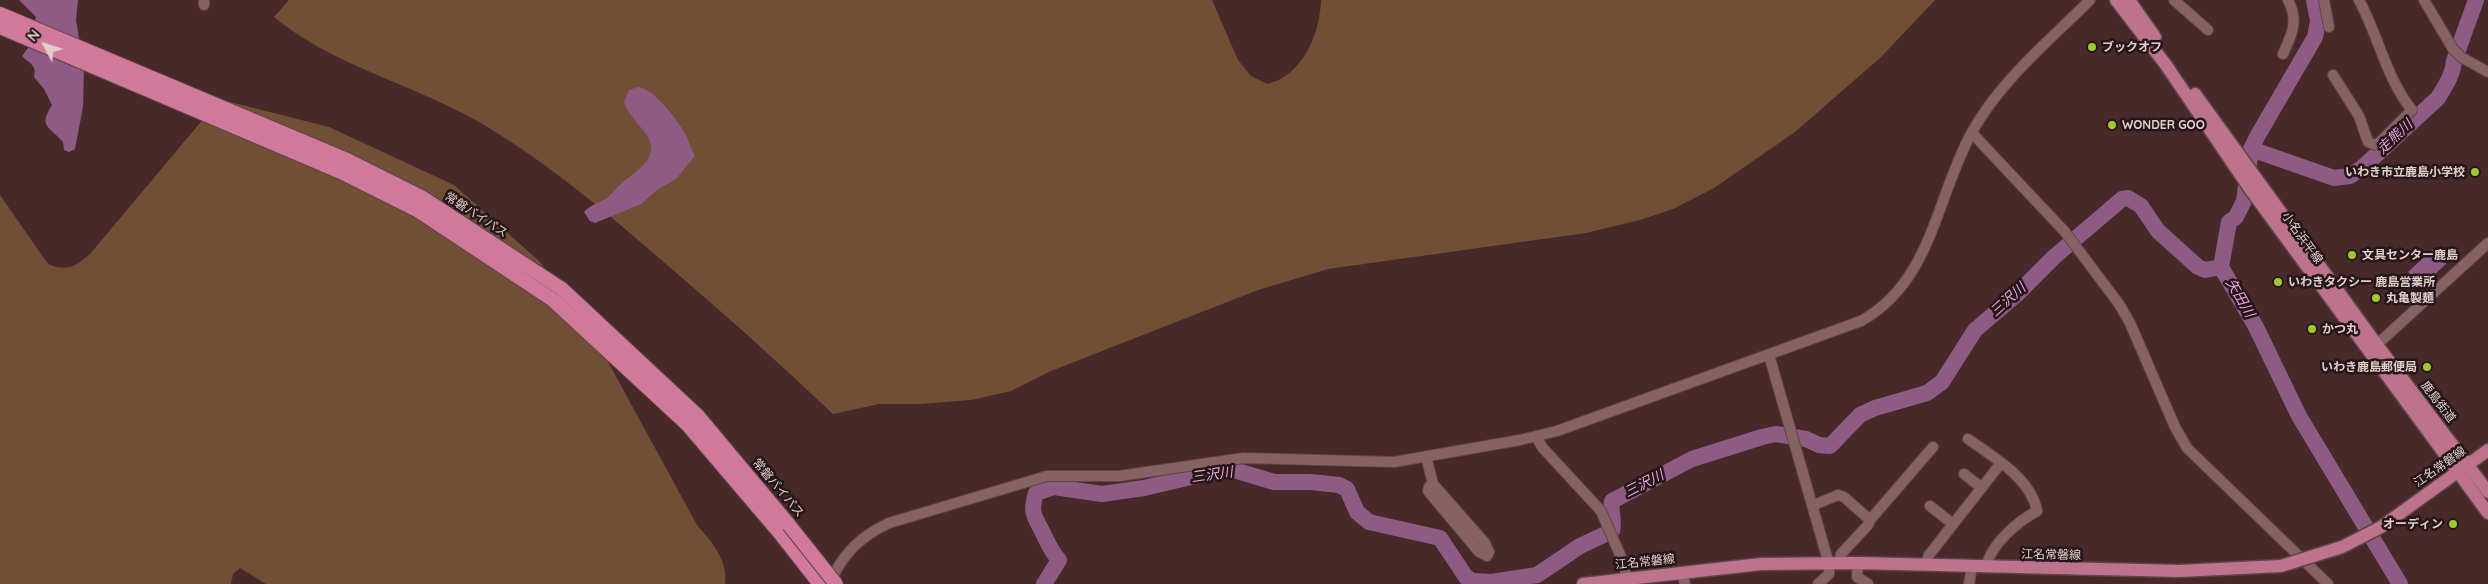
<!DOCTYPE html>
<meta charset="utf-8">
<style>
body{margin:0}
#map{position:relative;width:2488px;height:584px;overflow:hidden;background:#48292a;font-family:Quicksand,sans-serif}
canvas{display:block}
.north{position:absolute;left:20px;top:20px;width:50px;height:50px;-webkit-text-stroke:4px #251617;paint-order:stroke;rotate:310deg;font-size:14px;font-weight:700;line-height:20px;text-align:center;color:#e2cdcd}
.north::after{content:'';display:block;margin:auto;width:18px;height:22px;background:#e2cdcd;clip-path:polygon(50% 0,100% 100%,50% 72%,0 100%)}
</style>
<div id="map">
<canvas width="2488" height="584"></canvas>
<div class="north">N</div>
</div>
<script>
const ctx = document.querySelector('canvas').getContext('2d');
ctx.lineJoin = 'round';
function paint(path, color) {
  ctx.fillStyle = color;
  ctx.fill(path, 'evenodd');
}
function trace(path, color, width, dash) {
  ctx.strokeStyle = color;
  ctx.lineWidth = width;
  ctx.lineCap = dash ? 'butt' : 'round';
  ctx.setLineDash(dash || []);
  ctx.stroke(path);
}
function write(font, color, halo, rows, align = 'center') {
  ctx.font = font + ' Quicksand,"Noto Sans JP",sans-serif';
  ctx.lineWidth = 5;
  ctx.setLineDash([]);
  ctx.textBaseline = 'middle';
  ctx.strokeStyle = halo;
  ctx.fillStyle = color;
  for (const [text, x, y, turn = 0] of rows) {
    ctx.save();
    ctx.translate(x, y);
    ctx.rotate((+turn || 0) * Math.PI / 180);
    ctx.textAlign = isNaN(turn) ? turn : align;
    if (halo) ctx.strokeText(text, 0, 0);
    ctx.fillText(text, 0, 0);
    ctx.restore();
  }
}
paint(new Path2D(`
 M289,0H1212L1238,60L1251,76L1267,84C1303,76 1320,33 1321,0H1935L1881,57L1795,132L1714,188L1673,209L1640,220L1586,233L1328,269L1258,290L1051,371L1011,391L971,400L920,404H879L833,414C776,360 718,308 659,258C615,220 570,182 523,150C505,138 487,126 468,116C403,81 331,64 274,17Z
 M230,102L329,127L454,185L539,261L583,316L697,525C712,542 728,560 725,584H266L240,568L233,574L231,584H0V195L48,264C67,272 75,267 90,254L210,111Z`), '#704f36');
paint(new Path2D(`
 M19,0H78L76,20L84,68L83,107L75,149L69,152L64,150L63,142C49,126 38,127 52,105L44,89L34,77C37,65 30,64 22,56L28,48L36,17Z
 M638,87C655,89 679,122 686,135C689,142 691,149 695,156L676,179L657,190L641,204L595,223L590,221L584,212C590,205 599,203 607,198C612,194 616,188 621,184C631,174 654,163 651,145C649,132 629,118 624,102L629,90Z
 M2433,249L2446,264L2422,286L2408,272Z`), '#8d5b84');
trace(new Path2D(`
 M2314,0L2318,21L2315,37L2258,135L2251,149L2244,201L2236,217L2229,222L2221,267L2256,327L2299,416L2400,584
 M2251,149L2334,178L2350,176L2362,168L2438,98C2445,86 2453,75 2454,61L2476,0
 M1044,584L1059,560C1051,551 1048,543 1043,533C1034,515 1030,514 1036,493L1054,487L1102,494L1144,488L1221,470H1234L1274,482H1311L1339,485L1347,489L1357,512L1369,522L1440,538L1466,577L1472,581L1492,582L1537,575L1580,546L1612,531C1615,521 1610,511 1612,501L1692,459L1762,437L1776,434L1806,439L1819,445L1830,446L1860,415L1875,408L1927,393L1942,382L1975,330L2016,295L2054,257L2122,199L2128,198L2141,206L2158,231L2198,267L2205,270L2221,267`), '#8d5b84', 16);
const minor = new Path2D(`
 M204,0V5
 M2174,0L2208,30
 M2324,0L2329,27
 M2424,0L2453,49L2461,57L2488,72
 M2283,54C2292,34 2299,21 2288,0
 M2333,75L2359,116L2368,142L2375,145L2379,143L2412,110C2387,80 2378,35 2359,0
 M1972,133L2065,232L2119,304L2130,323L2175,427L2187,448L2328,584
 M2371,350L2488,243
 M1769,355L1829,564V574L1818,584
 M1536,436L1542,447L1601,511L1621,557L1627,577
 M1968,439C1993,457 2031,478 2037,511C2017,522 1991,544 1986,567
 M1426,456L1433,484L1485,543L1489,552L1487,556L1479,552L1428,491L1429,487L1433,484
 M1964,474L1982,488
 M1814,505L1838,495L1844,497L1870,520L1933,447
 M1930,506L1953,524
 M1858,563L1857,577L1868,584
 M1839,564L1841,554L1868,525L1870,520
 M1925,565L1929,555L2001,463
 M1682,572L1685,584
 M830,583C842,554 861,536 889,523L1047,476H1119L1244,458L1394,462L1520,440L1557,431L1861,321C1932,282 1936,197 1972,132C2000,81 2049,41 2090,0
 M1969,584L1972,566`);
const primary = new Path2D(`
 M2116,0L2166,65L2250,189L2488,513
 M2129,0L2155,37
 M2195,94L2377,345L2488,492
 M2381,527L2488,450
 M1583,584L1761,564L1858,563L2179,571L2281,566`);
const trunk = new Path2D(`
 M0,14L347,160L423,198L562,289L697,415L789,525
 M0,27L341,172L417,210L553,300L687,424L779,532L820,584`);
trace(minor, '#604547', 12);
trace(primary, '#604547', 15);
trace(trunk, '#604547', 16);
trace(minor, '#876264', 10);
trace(primary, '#be738d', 12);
trace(trunk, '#d0799a', 14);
const primaryBridge = new Path2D(`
 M2281,566L2342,547L2381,527`);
const trunkBridge = new Path2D(`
 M789,525L836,584`);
trace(primaryBridge, '#604547', 15, []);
trace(trunkBridge, '#604547', 16, []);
trace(primaryBridge, '#be738d', 12);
trace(trunkBridge, '#d0799a', 14);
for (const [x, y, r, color] of [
 [2092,47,5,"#9fca2c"],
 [2112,125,5,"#9fca2c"],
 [2475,172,5,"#9fca2c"],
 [2352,255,5,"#9fca2c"],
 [2278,282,5,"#9fca2c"],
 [2376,298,5,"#9fca2c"],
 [2312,329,5,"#9fca2c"],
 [2427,367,5,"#9fca2c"],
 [2453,524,5,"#9fca2c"]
]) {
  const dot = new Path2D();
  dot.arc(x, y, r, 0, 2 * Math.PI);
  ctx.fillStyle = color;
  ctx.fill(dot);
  trace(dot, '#251617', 2);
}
write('bold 12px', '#e2cdcd', '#251617', [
 ["ブックオフ",2102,47],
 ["WONDER GOO",2122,125],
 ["いわき市立鹿島小学校",2465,172,"right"],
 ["文具センター鹿島",2362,255],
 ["いわきタクシー 鹿島営業所",2288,282],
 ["丸亀製麺",2386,298],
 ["かつ丸",2322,329],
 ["いわき鹿島郵便局",2417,367,"right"],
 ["オーディン",2443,524,"right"]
], 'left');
write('12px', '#e2cdcd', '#251617', [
 ["常磐バイパス",476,215,33],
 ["小名浜平線",2302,238,54],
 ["鹿島街道",2438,402,52],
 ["江名常磐線",2440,467,-35],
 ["常磐バイパス",778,488,50],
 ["江名常磐線",2051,555,1],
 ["江名常磐線",1645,562,-6]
]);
write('italic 14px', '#eea4e1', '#251617', [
 ["走熊川",2395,137,-43],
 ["矢田川",2240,298,60],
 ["三沢川",2008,300,-42],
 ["三沢川",1212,475,-8],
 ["三沢川",1644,484,-27]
]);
</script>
